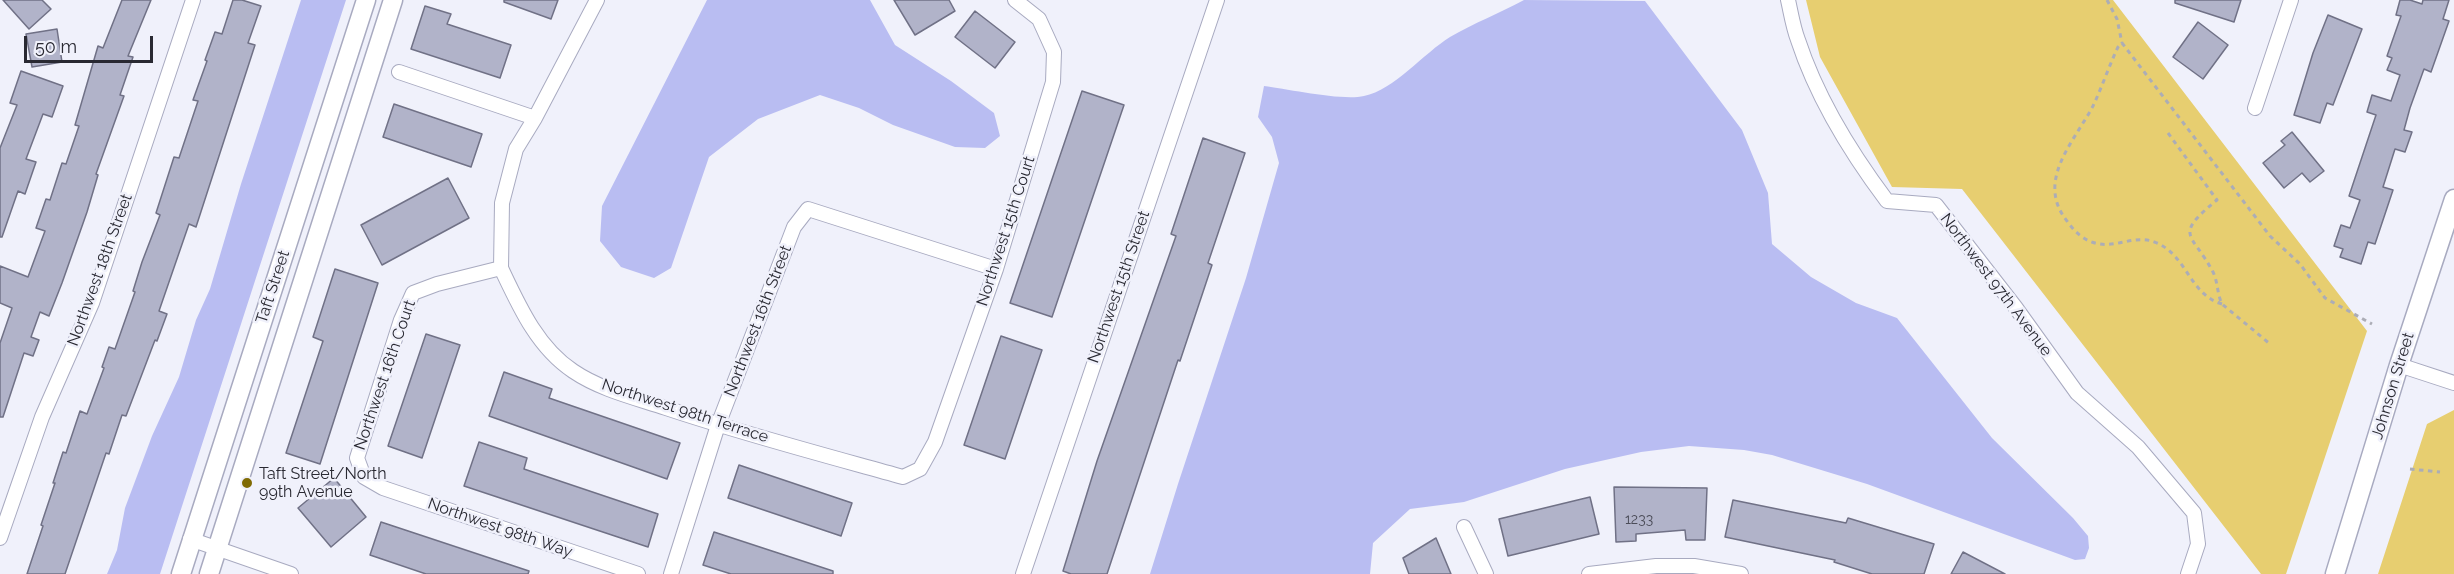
<!DOCTYPE html>
<style>
body{margin:0}
#map{position:relative;width:2454px;height:574px;overflow:hidden;background:#f0f1fb;font-family:Raleway,sans-serif}
canvas{display:block}
.scale{position:absolute;left:24px;top:36px;width:129px;height:27px;box-sizing:border-box;border:3px solid #292932;border-top:0;padding-left:8px;font-size:18px;line-height:21px;white-space:nowrap;color:#292932;-webkit-text-stroke:4px #f0f1fb;paint-order:stroke}
</style>
<div id="map">
<canvas width="2454" height="574"></canvas>
<div class="scale">50 m</div>
</div>
<script>
const ctx = document.querySelector('canvas').getContext('2d');
ctx.lineJoin = 'round';
function paint(path, color) {
  ctx.fillStyle = color;
  ctx.fill(path, 'evenodd');
}
function trace(path, color, width, dash) {
  ctx.strokeStyle = color;
  ctx.lineWidth = width;
  ctx.lineCap = dash ? 'butt' : 'round';
  ctx.setLineDash(dash || []);
  ctx.stroke(path);
}
function write(font, color, halo, rows, align = 'center') {
  ctx.font = font + ' Raleway,sans-serif';
  ctx.lineWidth = 5;
  ctx.setLineDash([]);
  ctx.textBaseline = 'middle';
  ctx.strokeStyle = halo;
  ctx.fillStyle = color;
  for (const [text, x, y, turn = 0] of rows) {
    ctx.save();
    ctx.translate(x, y);
    ctx.rotate((+turn || 0) * Math.PI / 180);
    ctx.textAlign = isNaN(turn) ? turn : align;
    if (halo) ctx.strokeText(text, 0, 0);
    ctx.fillText(text, 0, 0);
    ctx.restore();
  }
}
paint(new Path2D(`
 M1806,0H2113L2367,331L2286,574H2261L1962,189L1892,187L1820,57Z
 M2454,410V574H2378L2427,424Z`), '#e7ce70');
paint(new Path2D(`
 M301,0H346L160,574H107L117,550L125,508L152,436L179,377L196,320L210,289L241,184Z
 M707,0H870L895,45L951,81L994,113L1000,136L985,148L955,147L893,125L859,108L820,95L758,119L709,157L671,268L654,278L621,267L600,241L602,206Z
 M1524,0L1645,1L1742,130L1768,193L1772,244L1811,277L1856,303L1897,318L1992,438L2073,518L2088,536L2089,548L2085,559L2075,560L1867,484L1772,455L1744,450L1689,446L1641,452L1565,469L1464,502L1410,509L1373,543L1370,574H1150L1178,484L1246,278L1279,163L1272,137L1258,117L1264,86C1288,89 1342,101 1364,96C1394,90 1424,53 1450,37C1474,23 1500,13 1524,0Z`), '#b9bdf2');
const building = new Path2D(`
 M3,0H42L51,9L29,29Z
 M122,0H151L128,56L133,57L120,95L124,96L96,174L98,175L87,212L62,283L49,316L40,312L31,337L39,340L33,356L24,353L3,417H0V343L12,308L0,303V266L28,277L45,231L36,228L46,199L50,200L62,163L66,164L79,126L75,125L98,46L103,48Z
 M233,0H242L261,6L248,43L255,45L196,227L189,224L159,311L167,314L157,341L155,340L126,416L122,415L109,454L106,453L65,574H27L43,526L41,525L55,483H53L63,452L66,453L80,411L87,414L104,368L102,367L109,347L115,349L135,292L133,291L142,262L160,215L156,213L174,157L179,158L198,101L193,100L207,61L205,60L215,32L222,34Z
 M504,0H558L551,19L504,2Z
 M894,0H949L955,11L915,35Z
 M2175,0H2241L2234,22L2175,3Z
 M2400,0H2410L2422,4L2423,0H2449L2443,19L2449,21L2431,72L2424,69L2410,108L2404,130L2412,132L2405,152L2395,149L2383,187L2393,190L2375,244L2368,242L2361,264L2340,257L2343,249L2334,246L2341,225L2350,228L2360,200L2349,196L2376,115L2367,112L2372,95L2391,101L2400,75L2387,70L2392,58L2387,56L2401,16L2396,15Z
 M425,6L451,14L447,24L511,45L500,78L411,49Z
 M975,11L1015,42L995,68L955,37Z
 M2328,15L2362,29L2333,105L2327,103L2320,123L2294,115L2313,53Z
 M2198,22L2228,45L2203,79L2173,57Z
 M57,29L62,62L32,67L26,34Z
 M21,71L63,86L52,117L43,114L26,159L36,162L25,194L18,191L2,237H0V148L17,105L10,103Z
 M1082,91L1124,105L1052,317L1010,303Z
 M394,104L482,134L471,167L383,137Z
 M2292,132L2324,171L2310,182L2302,173L2284,188L2263,163L2285,145L2281,141Z
 M1203,138L1245,153L1208,263L1212,265L1180,361L1178,360L1107,574H1071L1063,571L1097,461L1176,236L1171,234Z
 M448,178L469,218L382,265L361,225Z
 M335,269L378,283L320,464L286,453L323,341L313,337Z
 M426,334L460,345L422,458L388,446Z
 M1001,336L1042,350L1005,459L964,445Z
 M504,372L552,389L549,398L680,443L667,479L489,416Z
 M479,442L527,458L524,469L658,514L648,547L464,486Z
 M739,465L852,503L841,536L728,498Z
 M334,478L366,517L331,547L298,508Z
 M1614,487L1707,488L1705,540H1686L1685,530L1636,534V541L1616,542Z
 M1590,497L1599,534L1508,556L1499,519Z
 M1733,500L1846,523L1848,518L1934,544L1924,574H1872L1834,562L1835,560L1725,537Z
 M381,522L529,571L528,574H426L370,555Z
 M714,532L833,571V574H731L703,565Z
 M1436,538L1451,574H1409L1403,558Z
 M1963,552L2005,574H1951Z`);
paint(building, '#b1b3c9');
trace(building, '#707186', 1.5);
const minor = new Path2D(`
 M597,0L535,118L516,149L502,203L501,268L437,284L413,293L401,320L357,458L364,477L383,488L638,574
 M1788,0C1791,13 1793,27 1798,40C1817,98 1851,153 1887,201L1936,205L2016,308L2077,393L2138,447L2194,513L2198,544L2188,574
 M399,72L535,118
 M2255,108L2291,0
 M501,268C519,306 537,347 573,371C601,390 636,398 666,408C744,434 824,455 903,477L920,469L935,442L996,269L1053,82L1054,52L1039,19L1015,0
 M2399,365L2454,383
 M1464,527L1486,574
 M0,538L42,417L92,303L193,0
 M190,539L291,574
 M671,574L718,425L794,227L808,209L996,269
 M1023,574L1217,0
 M1589,574L1656,566H1694L1741,574`);
const tertiary = new Path2D(`
 M181,574L366,0
 M209,574L393,0
 M2335,574L2399,365L2454,199`);
trace(minor, '#a8aac0', 16);
trace(tertiary, '#a8aac0', 21);
trace(new Path2D(`
 M2107,0L2117,19L2122,43
 M2168,133L2217,200C2172,237 2192,232 2213,272C2218,282 2217,294 2222,304L2270,344
 M2222,304C2190,295 2187,256 2157,243C2136,233 2117,249 2095,243C2083,240 2074,231 2067,221C2035,181 2074,142 2093,106C2102,87 2109,66 2118,47L2122,43L2270,236L2300,264L2325,298L2372,324
 M2410,469L2440,472`), '#acadb6', 3, [4.5, 4.5]);
trace(minor, '#fff', 14);
trace(tertiary, '#fff', 18);
for (const [x, y, r, color] of [
 [247,483,6,"#806b04"]
]) {
  const dot = new Path2D();
  dot.arc(x, y, r, 0, 2 * Math.PI);
  ctx.fillStyle = color;
  ctx.fill(dot);
  trace(dot, '#f0f1fb', 2);
}
write('14px', '#4b4c58', null, [
 ["1233",1639,520]
]);
write('16px', '#292932', '#f0f1fb', [
 ["Northwest 15th Court",1006,231,-72],
 ["Northwest 18th Street",100,270,-70],
 ["Northwest 97th Avenue",1996,285,53],
 ["Taft Street",273,287,-72],
 ["Northwest 15th Street",1119,287,-71],
 ["Northwest 16th Street",758,321,-69],
 ["Northwest 16th Court",385,375,-71],
 ["Johnson Street",2393,386,-73],
 ["Northwest 98th Terrace",685,411,18],
 ["Northwest 98th Way",500,528,19]
]);
write('16px', '#292932', '#f0f1fb', [
 ["Taft Street/North",259,474],
 ["99th Avenue",259,492]
], 'left');
</script>
